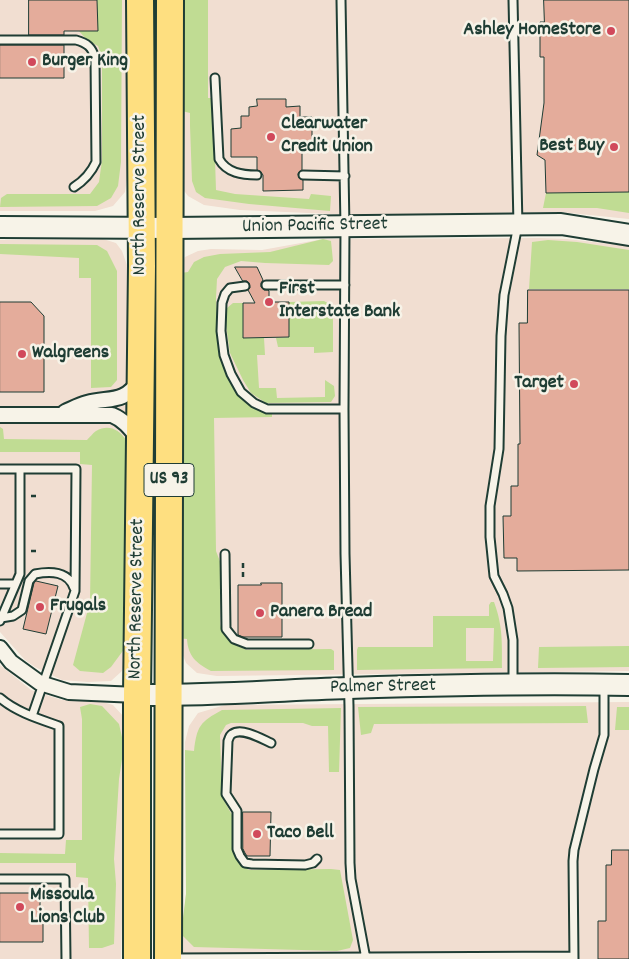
<!DOCTYPE html>
<style>
body{margin:0}
canvas{display:block;background:#f7f3e8}
</style>
<canvas width="629" height="959"></canvas>
<script>
const ctx = document.querySelector('canvas').getContext('2d');
ctx.lineJoin = 'round';
function paint(path, color) {
  ctx.fillStyle = color;
  ctx.fill(path, 'evenodd');
}
function trace(path, color, width, dash) {
  ctx.strokeStyle = color;
  ctx.lineWidth = width;
  ctx.lineCap = dash ? 'butt' : 'round';
  ctx.setLineDash(dash || []);
  ctx.stroke(path);
}
function write(font, color, halo, rows, align = 'center') {
  ctx.font = font + ' Dekko,sans-serif';
  ctx.lineWidth = 5;
  ctx.setLineDash([]);
  ctx.textBaseline = 'middle';
  ctx.strokeStyle = halo;
  ctx.fillStyle = color;
  for (const [text, x, y, turn = 0] of rows) {
    ctx.save();
    ctx.translate(x, y);
    ctx.rotate((+turn || 0) * Math.PI / 180);
    ctx.textAlign = isNaN(turn) ? turn : align;
    if (halo) ctx.strokeText(text, 0, 0);
    ctx.fillText(text, 0, 0);
    ctx.restore();
  }
}
paint(new Path2D(`
 M0,0H128L127,179L125,192L113,206L95,211H0Z
 M183,0H629V219L560,212L354,215L240,210L204,205L188,196L182,188Z
 M539,238L567,239L629,246V671L217,676L197,673L186,663L179,645L181,270L185,257L198,251L211,249L262,250L323,239Z
 M103,239L116,243L122,251L128,268L129,651L122,671L111,681L88,682L62,680L35,667L25,660L0,632V240Z
 M0,665L31,690L62,700H96L113,705L124,717L126,766L121,959H0Z
 M629,702V959H179L186,894L185,742L189,726L198,713L225,705Z`), '#f1ded1');
paint(new Path2D(`
 M97,0H122L121,162L118,186L111,198L97,206L0,207L1,198L7,194H90L99,182L102,160V57L98,46L87,40L79,31H97Z
 M183,0H208V98H213L216,190L235,194L309,199L311,194L331,196L330,211L249,204L205,198L196,192L192,181L190,126V113L182,111Z
 M629,192V213L597,208H543L546,193Z
 M323,239L331,241L333,261L329,265L265,263L241,261L225,267L217,279L216,298L219,354L229,380L249,404L272,414V417L214,418L216,551L221,564L220,624C224,639 233,645 247,650L331,649L334,651V670L211,671C196,663 188,656 187,639L178,638L181,273L188,272L194,262L204,257L220,254L270,252Z
 M548,240L577,242L629,250V289H529L532,242Z
 M0,244L97,245L107,251L117,271V380L111,387L91,388V278H79V258L0,254Z
 M324,301L333,306V352L314,353V347H278L276,338L289,337V302Z
 M233,303H243V338H264L265,355H257L259,388H276L277,398L325,397V380L334,386L335,396L331,402L266,403L251,393L243,380L230,353L225,318L227,308Z
 M0,427L3,429L4,439L87,440C90,437 93,433 96,431C108,424 119,429 126,440L125,648L111,667L103,673L80,671L73,665L90,602L92,465L80,464V452H0Z
 M491,602H494C503,626 502,643 502,668L357,670V650L358,647H433V616H489V605ZM466,628H494L493,661H466Z
 M629,646V667L538,668L539,647Z
 M90,704L102,706L119,724L124,746L119,779L114,859L116,884L114,944L102,948H89L88,878L76,877V863H0V853L65,854L66,840H82V719L80,707Z
 M586,706L588,723L374,724L371,733L361,735L358,707Z
 M617,707H629V730H615Z
 M341,708L339,772H329L328,726H312L303,723H231L226,725L220,735L222,797L232,815L234,823L235,855L239,864L249,870L331,869L340,870L353,940L350,948L337,951L194,947L181,934L186,894L185,750L194,751C197,726 200,722 222,710Z`), '#c0dc93');
const building = new Path2D(`
 M29,0H97L98,31H64V35H29Z
 M544,0H629V192L546,193L545,160L537,155L544,103V57H540V22H544Z
 M0,45H64V78H0Z
 M257,99H286V107L300,106V117H312V146H302V170L299,172L298,174L299,178L303,180V190L263,191V175L260,171L257,170V157H231V129L241,128V116H249V107L257,106Z
 M235,267H257L263,280L261,283V287L264,290H268L269,291V302H289V337L243,338V303H255L248,290L250,288L249,283L247,281H243Z
 M528,290H629V570L517,571V558H504L503,516H511V486H518V444H520L519,323H527Z
 M0,302H31L44,316V392H0Z
 M36,581L58,586L46,634L23,629L34,583Z
 M261,583H282V637H243L238,635V585H261Z
 M243,812H271L270,856H247L245,853L243,849Z
 M612,850H629V959H598V921H606V865H611Z
 M0,893H40V921H43V942H0Z`);
paint(building, '#e4ac9b');
trace(building, '#1f3d34', 1);
const lane = new Path2D(`
 M341,0L345,227L344,409L345,554L349,706L350,863L351,879L366,959
 M513,0L518,225L504,295L501,336L499,449L490,506V537L494,576L503,594L508,608L513,640V684
 M0,40H76C87,43 92,47 95,58L96,162C91,173 85,180 74,187
 M215,78L219,159C227,173 242,175 257,175
 M303,175L345,176
 M266,285H345
 M245,286L230,288L225,294L222,303L221,331L224,355L231,374L241,392L254,403L267,409H344
 M0,469H76L75,591L32,716
 M225,554L226,629L234,639L247,644H309
 M0,584H15
 M1,618L13,616L22,610L29,581L35,574C51,571 68,571 74,588
 M0,621L20,574V469
 M0,698C16,712 39,719 59,726V834H0
 M271,743C262,739 242,727 232,734C230,735 229,738 228,741L226,794L237,811V849L240,856L245,863L252,864L305,865L313,863L317,859
 M0,879H65L66,959
 M173,958L574,956
 M574,959L573,861L574,850L594,769L604,735V686`);
const street = new Path2D(`
 M65,412C72,409 79,405 87,403C109,397 124,404 139,381
 M0,415H112C124,420 130,428 138,438
 M0,648L11,662L40,683L69,692L137,695`);
const secondary = new Path2D(`
 M0,227L170,228L561,224L629,235
 M137,695C208,696 278,690 349,688C442,685 536,683 629,685`);
const highway = new Path2D(`
 M137,959V695L142,266L140,0
 M168,959L170,0`);
trace(lane, '#1f3d34', 11);
trace(street, '#1f3d34', 18);
trace(secondary, '#1f3d34', 24);
trace(highway, '#1f3d34', 30);
trace(new Path2D(`
 M31,496H40
 M31,551H40
 M243,563V579`), '#1f3d34', 2.5, [5, 4]);
trace(lane, '#f7f3e8', 7);
trace(street, '#f7f3e8', 14);
trace(secondary, '#f7f3e8', 20);
trace(highway, '#fedf80', 26);
for (const [x, y, r, color] of [
 [611,31,5,"#d1495b"],
 [32,62,5,"#d1495b"],
 [271,137,5,"#d1495b"],
 [614,147,5,"#d1495b"],
 [269,302,5,"#d1495b"],
 [22,354,5,"#d1495b"],
 [574,384,5,"#d1495b"],
 [40,607,5,"#d1495b"],
 [260,613,5,"#d1495b"],
 [257,834,5,"#d1495b"],
 [20,907,5,"#d1495b"]
]) {
  const dot = new Path2D();
  dot.arc(x, y, r, 0, 2 * Math.PI);
  ctx.fillStyle = color;
  ctx.fill(dot);
  trace(dot, '#f7f3e8', 2);
}
for (const [x, y, w] of [
 [169,480,50]
]) {
  const box = new Path2D();
  box.roundRect(x - w / 2, y - 16.5, w, 33, 4);
  ctx.fillStyle = '#f7f3e8';
  ctx.fill(box);
  trace(box, '#1f3d34', 1);
}
write('bold 19px', '#1f3d34', null, [
 ["US 93",169,480]
]);
write('bold 20px', '#1f3d34', '#f7f3e8', [
 ["Ashley HomeStore",601,31,"right"],
 ["Burger King",42,62],
 ["Clearwater",281,125],
 ["Credit Union",281,148],
 ["Best Buy",604,147,"right"],
 ["First",279,290],
 ["Interstate Bank",279,313],
 ["Walgreens",32,354],
 ["Target",564,384,"right"],
 ["Frugals",50,607],
 ["Panera Bread",270,613],
 ["Taco Bell",267,834],
 ["Missoula",30,896],
 ["Lions Club",30,919]
], 'left');
write('20px', '#1f3d34', '#f7f3e8', [
 ["North Reserve Street",141,195,-90],
 ["Union Pacific Street",315,227,-1],
 ["North Reserve Street",138,599,-89],
 ["Palmer Street",383,688,-1]
]);
</script>
